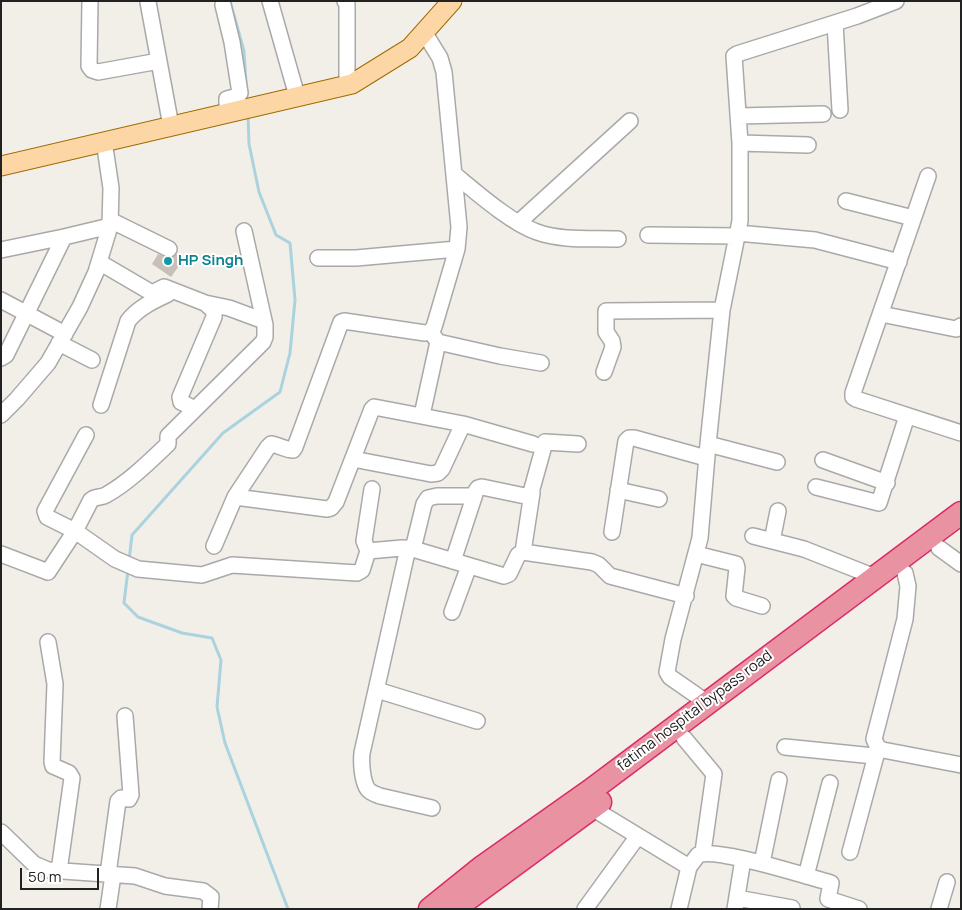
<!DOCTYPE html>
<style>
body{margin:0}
#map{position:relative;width:962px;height:910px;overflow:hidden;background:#f2efe9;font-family:Manrope,sans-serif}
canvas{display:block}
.frame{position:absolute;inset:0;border:2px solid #222;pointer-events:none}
.scale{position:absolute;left:20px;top:868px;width:79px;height:22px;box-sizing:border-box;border:2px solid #222;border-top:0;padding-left:6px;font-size:15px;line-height:18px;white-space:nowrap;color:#222;-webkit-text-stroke:4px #fff;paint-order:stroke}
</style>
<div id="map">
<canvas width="962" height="910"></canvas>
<div class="frame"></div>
<div class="scale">50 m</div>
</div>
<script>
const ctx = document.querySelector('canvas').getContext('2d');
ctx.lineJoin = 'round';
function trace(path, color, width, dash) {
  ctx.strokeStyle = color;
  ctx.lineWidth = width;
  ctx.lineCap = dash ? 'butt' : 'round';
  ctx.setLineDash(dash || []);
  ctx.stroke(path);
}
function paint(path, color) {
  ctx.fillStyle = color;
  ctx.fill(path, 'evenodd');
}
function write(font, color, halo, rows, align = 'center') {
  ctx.font = font + ' Manrope,sans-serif';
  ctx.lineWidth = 4;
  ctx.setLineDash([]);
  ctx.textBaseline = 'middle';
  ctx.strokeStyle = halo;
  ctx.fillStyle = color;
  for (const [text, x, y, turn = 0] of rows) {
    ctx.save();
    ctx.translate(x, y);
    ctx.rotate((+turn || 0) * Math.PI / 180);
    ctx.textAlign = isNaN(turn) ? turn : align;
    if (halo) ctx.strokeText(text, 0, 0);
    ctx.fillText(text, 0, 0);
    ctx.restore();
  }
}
trace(new Path2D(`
 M230,1L244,51L246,83
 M129,561L132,535L223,433L280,392L290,353L295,300L290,243L276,235L259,192L249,144L248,115
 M128,570L124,603L138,617L182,633L212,638L221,660L217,707L225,743L288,909`), '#aad3df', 3);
paint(new Path2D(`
 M158,254L169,258L177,254L184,259L171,277L152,264Z`), '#c7bfb8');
const minor = new Path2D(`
 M90,1L89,66L92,70L98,72L159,61
 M270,1L297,96
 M345,1L347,4V85
 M148,2L171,126
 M223,5L232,42L240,93L238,96L227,99V113
 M835,23L840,110
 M738,116L823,114
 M740,143L808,145
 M454,174C476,192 511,223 537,232C562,241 592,238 618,239
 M928,176L853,393V397L856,399L961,433
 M846,201L913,218
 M110,220L169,249
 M518,223L630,121
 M737,233L815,240L899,262
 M648,235L737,236
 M1,250L64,237
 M318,258H356L457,249
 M99,262L152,293L164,287L205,303L214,311V317L180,397L181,402L195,409
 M1,300L65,334
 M205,303L229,308L264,321
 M881,314L956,329L961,326
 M438,342L500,356L541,363
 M59,343L92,360
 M1,358L6,355L64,237L110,226L111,188L104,141
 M604,372L613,347L612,341L606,332V311L722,310
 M101,405L128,321C138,308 153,301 168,294
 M1,415L17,399L48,363L80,307L96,272L110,226
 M422,415L438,342L433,335
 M86,435L45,511L47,517L75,531L91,500C96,496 101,498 106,495C129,482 149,462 168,444V436L263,342L265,337V325L244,231
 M708,444L777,462
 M353,459L431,474L438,473L442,469L463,424
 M823,460L887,483
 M816,487L879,503L907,416
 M618,490L659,499
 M235,497L327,509L331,508L336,502L372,409L374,407L463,424L533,444
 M612,532L626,441L629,438H634L706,458
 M753,536L804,549L875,577
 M772,541L778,511
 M214,546L235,497L268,447L271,444C279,445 285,450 293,450L295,447L341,322L344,321L425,333L430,332L434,327L457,249L459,227L444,72L440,58L424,32
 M408,548L362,753C361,762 362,777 366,786C368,792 375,794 380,796L432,808
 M939,548L961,564
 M413,549L424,504L428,498L437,496H474
 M368,551L364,541L372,489
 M523,552L532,493
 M1,554L48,572L75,531L115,559L138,569L202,575L232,565L357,573L362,570L368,551L402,548L413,549L504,576L509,574L518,555L523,552L592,562L599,565L610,576L686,596
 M696,554L736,564L737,568L734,596L736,598L762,606
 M453,561L476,491L478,488L482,487L525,496H530L545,442L578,444
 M905,573L908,586L905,619L874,739L878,748L883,750L961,765
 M452,612L469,566
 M48,642L55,684L52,762L53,766L69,773L72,778L59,871
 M377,690L477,721
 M706,702L670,677L667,672L673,639L700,538L708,444L722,310L740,221V143L734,56L737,54L857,16L896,1
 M684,738L714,774L703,852
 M785,747L874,756
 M592,808L689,867
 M1,832L34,864L48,870L135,876L165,886L203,891L211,897L210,909
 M850,852L878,748
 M762,863L779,780
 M108,874L118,801L121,798L129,799L131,795L125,716
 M806,876L830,783
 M737,898L792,908
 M108,909L113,875
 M585,909L638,836
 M679,909L689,867L698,855C717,847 804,876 828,882L831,883L828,899L859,909
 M735,909L743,859
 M939,909L947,882`);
const major = new Path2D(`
 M1,166L352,84L410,48L452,1`);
const highway = new Path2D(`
 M430,909L481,868L590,791L961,513
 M454,909L600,802`);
trace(minor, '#a9a9a9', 18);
trace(major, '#a06b00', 21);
trace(highway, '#dc2a67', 25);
trace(minor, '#fff', 15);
trace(major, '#fcd6a4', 19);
trace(highway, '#e892a2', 22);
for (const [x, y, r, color] of [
 [168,261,5,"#0f9aa8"]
]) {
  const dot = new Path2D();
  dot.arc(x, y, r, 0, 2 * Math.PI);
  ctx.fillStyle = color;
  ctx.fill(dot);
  trace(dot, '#fff', 2);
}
write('bold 15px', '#0d838f', '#fff', [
 ["HP Singh",178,261]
], 'left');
write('15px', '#222', '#fff', [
 ["fatima hospital bypass road",695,711,-37]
]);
</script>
